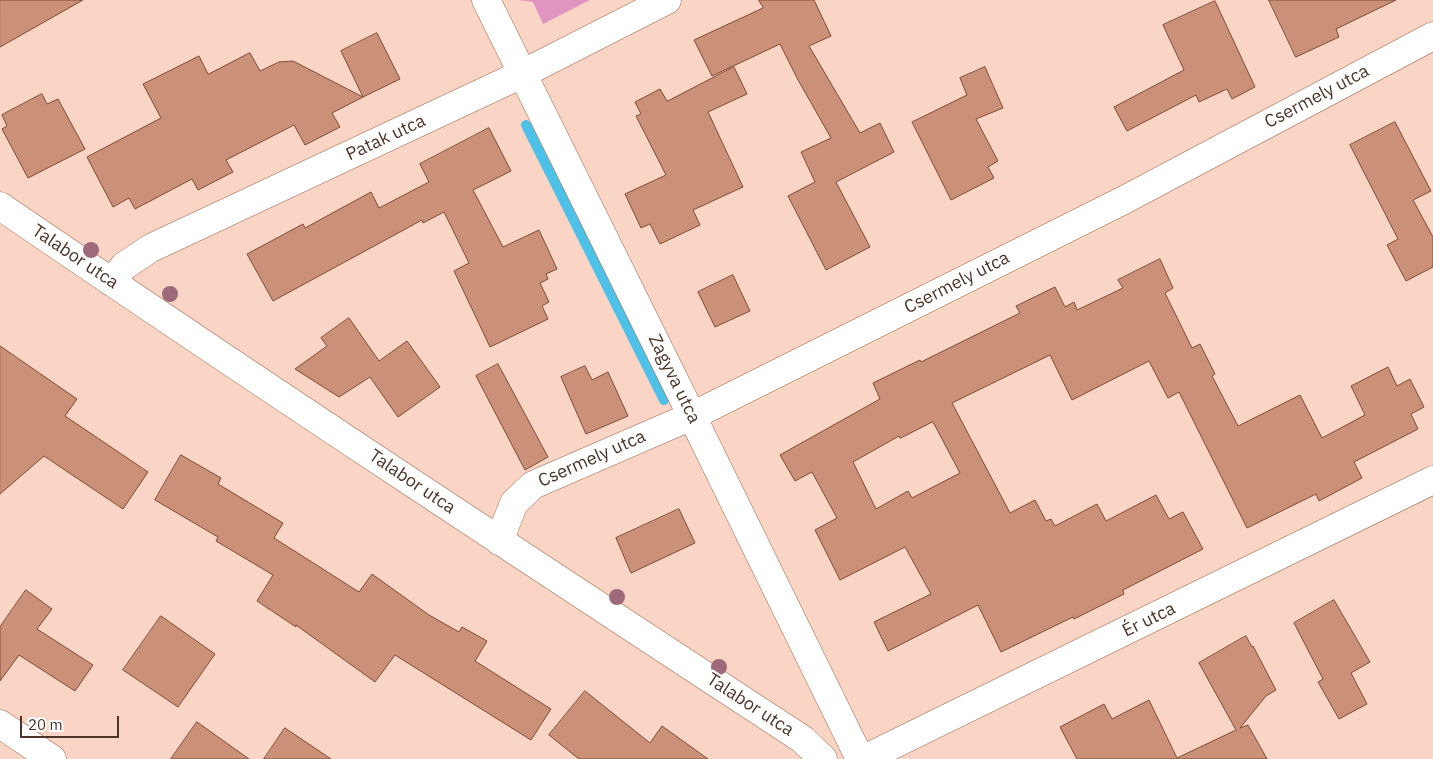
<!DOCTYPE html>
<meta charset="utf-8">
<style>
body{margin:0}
#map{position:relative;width:1433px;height:759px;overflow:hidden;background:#fad4c4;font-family:"IBM Plex Sans",sans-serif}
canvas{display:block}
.scale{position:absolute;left:20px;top:716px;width:99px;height:22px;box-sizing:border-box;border:2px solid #4d3429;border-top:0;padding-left:6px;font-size:15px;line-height:18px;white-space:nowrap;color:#4d3429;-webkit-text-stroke:4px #fff;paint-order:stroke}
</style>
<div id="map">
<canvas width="1433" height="759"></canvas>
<div class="scale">20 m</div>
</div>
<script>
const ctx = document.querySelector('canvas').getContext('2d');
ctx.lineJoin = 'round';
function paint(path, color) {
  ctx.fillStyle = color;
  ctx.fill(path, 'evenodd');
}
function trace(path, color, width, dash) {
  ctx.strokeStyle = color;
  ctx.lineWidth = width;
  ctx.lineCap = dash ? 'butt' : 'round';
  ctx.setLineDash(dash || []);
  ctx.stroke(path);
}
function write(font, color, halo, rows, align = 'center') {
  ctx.font = font + ' "IBM Plex Sans",sans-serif';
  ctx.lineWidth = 4.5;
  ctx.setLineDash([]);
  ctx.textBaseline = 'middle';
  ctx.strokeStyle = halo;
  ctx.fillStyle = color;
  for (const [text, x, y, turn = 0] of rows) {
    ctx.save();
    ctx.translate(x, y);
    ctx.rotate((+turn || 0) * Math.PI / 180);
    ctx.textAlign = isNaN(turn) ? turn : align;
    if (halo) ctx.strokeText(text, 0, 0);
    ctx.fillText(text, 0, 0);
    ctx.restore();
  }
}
paint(new Path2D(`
 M519,0H590L543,24L533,2Z`), '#e094c0');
trace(new Path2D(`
 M526,125L664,400`), '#4ec1e8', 10);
const building = new Path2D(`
 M0,0H83L0,47Z
 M759,0H814L831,36L809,46L860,133L880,123L894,152L836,182L870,247L826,270L788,196L815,182L801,152L831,138L797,78L780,44L712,76L694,40L763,8Z
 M1269,0H1396L1336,29L1339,37L1296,57Z
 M1215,1L1255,87L1232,99L1227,89L1199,102L1196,95L1127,131L1114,107L1184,70L1163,25Z
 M377,33L400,79L363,97L341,51Z
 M250,53L260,71L279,62L293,61L363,97L332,113L340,127L305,145L294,125L226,160L233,172L198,190L192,179L135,209L129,198L113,207L87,157L161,118L143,84L199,56L208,74Z
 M734,67L747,94L708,112L743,187L693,210L700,225L660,244L650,224L641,228L625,194L666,175L636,116L641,114L635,102L660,89L667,101Z
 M985,67L1003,108L976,119L998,161L988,167L994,178L951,200L912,122L967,95L960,78Z
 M42,94L47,104L58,99L85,149L28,178L2,129L7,126L2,115Z
 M1395,122L1431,191L1413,200L1433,237V267L1406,281L1387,245L1398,239L1350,145Z
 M489,128L511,171L473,190L503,247L539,230L557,269L546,274L548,279L540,283L549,302L542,306L548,319L490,347L454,271L469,263L444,212L423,223L422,220L273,301L247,254L303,224L305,228L371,192L379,208L429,182L420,164Z
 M1160,259L1173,288L1165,293L1192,348L1200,344L1215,374L1212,376L1238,426L1300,395L1322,438L1365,415L1351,386L1388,367L1397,386L1410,379L1424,407L1411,414L1418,429L1354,462L1362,478L1319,501L1316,494L1247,528L1179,392L1168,398L1149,361L1072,400L1050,355L952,403L1010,513L1035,500L1046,521L1051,519L1055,526L1097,504L1106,521L1156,495L1169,519L1183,512L1203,549L1123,590L1124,594L1074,619L1073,617L1001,652L978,605L888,651L874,622L931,594L905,547L840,580L815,530L837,518L812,472L795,481L780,455L880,399L873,383L920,360L921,362L1020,313L1016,306L1055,287L1065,307L1074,302L1077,310L1123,288L1118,280ZM933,422L960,473L912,498L908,491L876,509L853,462L899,436L900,438Z
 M733,275L750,311L715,327L698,292Z
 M349,318L379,361L407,341L440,387L398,417L370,377L339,397L295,369L327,346L321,338Z
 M0,346L77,399L65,416L148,472L123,509L44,456L0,494Z
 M498,364L548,457L525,470L476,376Z
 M585,366L592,380L608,372L628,416L586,434L561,377Z
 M181,455L221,478L218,484L283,523L274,538L359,592L372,574L429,615L459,632L462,627L487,641L475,661L551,709L531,740L395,655L375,682L296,625V627L257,601L273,575L216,541L218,537L155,500Z
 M679,509L695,543L631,573L616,538Z
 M26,590L52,609L37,629L93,665L75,691L19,655L0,681V627Z
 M1334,600L1370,662L1351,673L1367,704L1339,719L1318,682L1323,679L1294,623Z
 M161,616L215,654L178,707L123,670Z
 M1246,636L1252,647L1253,646L1276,690L1266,696L1240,728L1248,725L1267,759H1077L1060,727L1104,704L1112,719L1149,700L1177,758L1236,730L1199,663Z
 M585,691L650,743L662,726L708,759H579L549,735Z
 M197,722L249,759H171Z
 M285,728L331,759H264Z`);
paint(building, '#cb9178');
trace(building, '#7f4b34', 1);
const minor = new Path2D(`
 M486,0L692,416L860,759
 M0,206C265,387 533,563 802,739L823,759
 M111,282L124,266L151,248L522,74L667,0
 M499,541L514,503L533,485L692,416L1124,200L1433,36
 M0,724L52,759
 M864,759L1433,480`);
trace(minor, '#a06850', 29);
trace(minor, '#fff', 28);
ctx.fillStyle = '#9e6a7a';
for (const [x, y] of [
 [91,250],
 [170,294],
 [617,597],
 [719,667]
]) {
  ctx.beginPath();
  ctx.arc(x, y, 8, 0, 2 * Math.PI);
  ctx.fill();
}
write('18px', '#4d3429', '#fff', [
 ["Csermely utca",1317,97,-28],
 ["Patak utca",386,138,-25],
 ["Talabor utca",75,257,34],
 ["Csermely utca",957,283,-27],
 ["Zagyva utca",674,379,64],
 ["Csermely utca",592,459,-24],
 ["Talabor utca",412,482,34],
 ["Ér utca",1149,620,-26],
 ["Talabor utca",750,705,33]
]);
</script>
